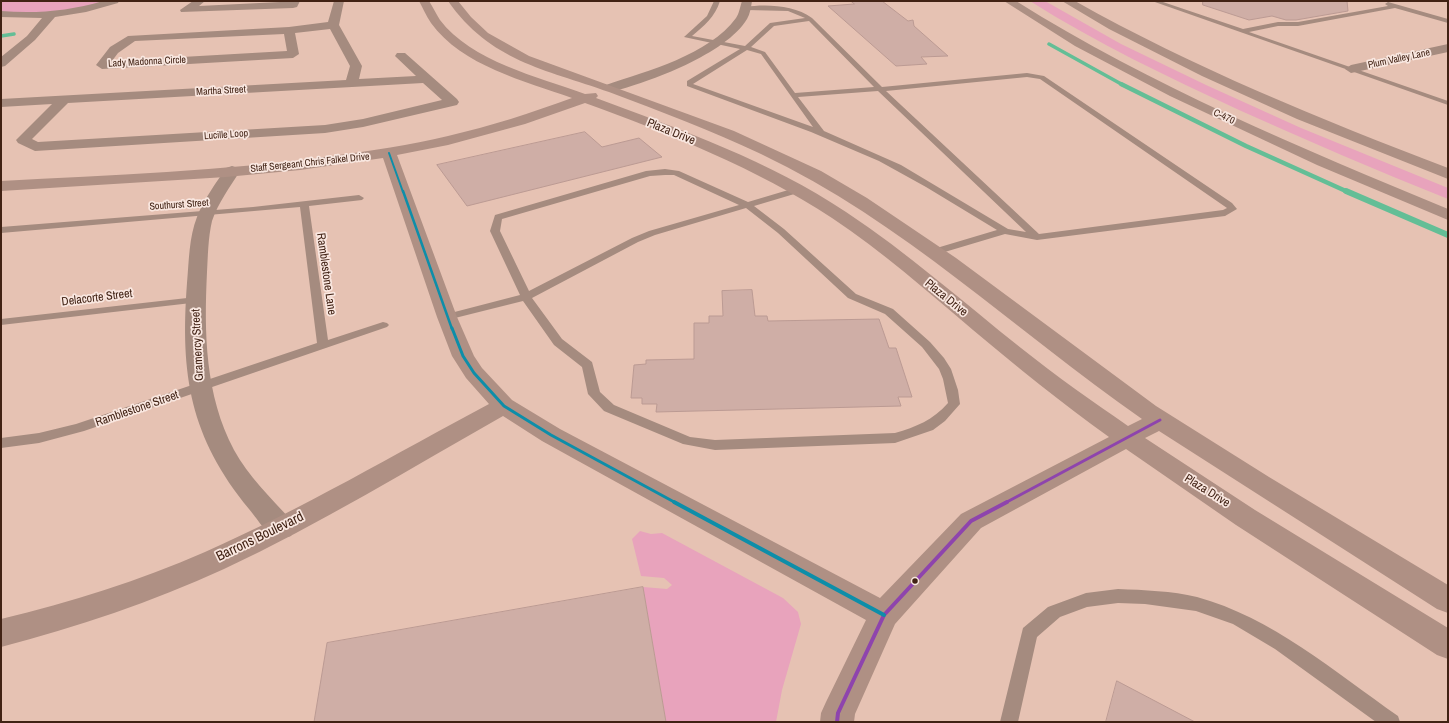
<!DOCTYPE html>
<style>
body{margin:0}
#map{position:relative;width:1449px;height:723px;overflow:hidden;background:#e6c2b3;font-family:"Archivo Narrow",sans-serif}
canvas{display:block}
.frame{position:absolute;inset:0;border:2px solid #412214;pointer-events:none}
</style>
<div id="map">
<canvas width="1449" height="723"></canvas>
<div class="frame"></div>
</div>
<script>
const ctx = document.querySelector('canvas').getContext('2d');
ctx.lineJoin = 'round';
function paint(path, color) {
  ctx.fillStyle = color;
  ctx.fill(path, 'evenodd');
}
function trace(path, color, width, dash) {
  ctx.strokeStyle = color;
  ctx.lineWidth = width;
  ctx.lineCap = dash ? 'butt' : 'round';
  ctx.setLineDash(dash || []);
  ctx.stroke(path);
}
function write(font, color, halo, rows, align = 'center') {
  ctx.font = font + ' "Archivo Narrow",sans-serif';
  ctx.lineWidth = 3.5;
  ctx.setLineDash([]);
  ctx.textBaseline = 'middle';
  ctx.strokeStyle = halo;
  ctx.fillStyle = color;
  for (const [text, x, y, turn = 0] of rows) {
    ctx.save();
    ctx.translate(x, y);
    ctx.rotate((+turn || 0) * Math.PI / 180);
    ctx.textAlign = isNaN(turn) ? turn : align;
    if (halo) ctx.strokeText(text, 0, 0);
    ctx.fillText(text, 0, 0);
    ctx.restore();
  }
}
paint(new Path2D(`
 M1,1H104L84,7L46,14L4,12L1,11Z
 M1030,1H1045L1121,44L1206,85L1301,128L1448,188V199C1378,171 1308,141 1239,110C1168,77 1096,43 1030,1Z
 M640,531L651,534L662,533L783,598L798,612L801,624L782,690L776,722H666L643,587L667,589L672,585L664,578L641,576L632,539Z`), '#e8a3bc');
trace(new Path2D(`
 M1,36L14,34
 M1049,44L1123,85`), '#63be96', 3.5);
trace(new Path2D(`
 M1121,84L1246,146L1348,192`), '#63be96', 4.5);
trace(new Path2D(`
 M1346,191L1448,235`), '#63be96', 6);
const building = new Path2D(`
 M851,1H882L908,21L913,20L914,26L948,56L921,57L927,64L896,66L828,6L854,4Z
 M1203,1H1347L1348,11L1296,20H1286L1272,16L1249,20L1203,5Z
 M585,132L602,147L639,138L662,157L467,206L437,165Z
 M752,290L755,316H767L768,321L879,319L889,348H896L912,397H898L901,406L656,412L657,404H642V398H631L634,365L646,364V360L694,359V323H709V316H723L722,291Z
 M643,587L666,722H314L327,643Z
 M1117,681L1195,722H1106Z`);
paint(building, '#cfaea6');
trace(building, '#bb9a93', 1);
paint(new Path2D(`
 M714,1H720C715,17 704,26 692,36L745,46L770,23L805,18L788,11L747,10L745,7C766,4 794,5 812,18L882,87L1027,73L1044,76L1232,203L1237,209L1225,216L1037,240L1005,234L938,254H930L929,252L930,250L997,230L926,187L879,161L811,132L687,86V81L740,49L684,37L707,16ZM809,21L874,87L795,93L765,52L751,47L774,26ZM747,50L761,54L813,127L693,84ZM1027,77L1040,79L1227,208L1223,210L1039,234L886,91ZM878,91L1026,232L1008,229L901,165L824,131L798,97Z
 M1152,1H1160L1243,29L1278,22H1298L1388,6L1385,4L1388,2L1448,19V23L1395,8L1298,26H1278L1249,32L1448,101V105Z
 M665,169L679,171L748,202L795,188H801V192L754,206L784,229L856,294L893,309L930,342L944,358L951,369L958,390L960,404L945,421L933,430L895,443L715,450L683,444L604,411L588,394L582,367L554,345L523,301L447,320L441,317L443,315L520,295L490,231L495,215L646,171ZM665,175H674L739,205L649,231L632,238L529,291L500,231L502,219L650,176ZM746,208L778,233L848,298L885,314L922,347L939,369L943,379L948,403C933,420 916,427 895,433L715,440L690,437L614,405L600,392L592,362L562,339L532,298L638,242L655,235Z
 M359,195L364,198L362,200L309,206L328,340L383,322L387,323L389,325L387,327L84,431L39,443L1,448V438L39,433L76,424L317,343L300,207L1,233V227L253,207Z
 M196,297L200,298L201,300L200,302L1,325V319Z
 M1118,589C1144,590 1172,591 1197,597C1271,617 1335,672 1398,716L1400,722H1376L1275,649L1233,624L1196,611L1145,604L1118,603L1087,607L1060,617L1037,637L1018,722H1000L1023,628L1048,607L1086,593Z`), '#a58b7f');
paint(new Path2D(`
 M103,1H119L118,3L86,12L55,17L35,40L5,66L1,67V57L27,36L42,18L1,17V11C36,14 69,11 103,1Z
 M193,1H205L199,6L300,1L297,7L293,8L181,12L180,10Z
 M334,1H344L339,25L362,66L359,79L416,76L395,56L397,53H405L457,99L459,102L457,105L363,127L325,133L35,151L18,143L16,140L52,104L1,107V99L346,80L350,66L330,29L295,33L299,54L293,58L102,69L96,65L110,47L128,36L289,27L328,22ZM284,34L287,51L112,61L118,53L135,41ZM423,83L442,100L363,119L325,125L38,142L32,139L68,103Z
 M742,1H752C751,7 750,14 747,19C726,54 650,82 611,92L604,88L606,85C647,71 709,55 736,18C739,14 740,7 742,1Z
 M1448,44V52L1351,73L1345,69L1351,65Z
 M232,166L238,168L240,171C230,187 218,203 212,221C208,238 208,256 207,272C204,333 205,395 234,450C248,476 271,498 291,520L295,528L291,536C269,543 262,524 249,509C190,437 180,375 187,283C189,261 189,237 197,217C204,199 216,183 226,168Z`), '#a58b7f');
paint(new Path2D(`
 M419,1H429C433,7 436,14 440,20C471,61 538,77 585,94L596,93L598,96L596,98C682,130 770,161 846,212C908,253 963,302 1021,348C1056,376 1092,401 1128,426L1142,419C1014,330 904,222 761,154C712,131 660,111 609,92C544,69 490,61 448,1H458L471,17L488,33L529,56L734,131L821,171L867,198L956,258L1156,406L1269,477L1448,585V613L1437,609L1384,575L1159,431L1145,438L1255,510L1448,628V659L1437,655L1236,525L1126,449L981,528L895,624L855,714L854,722H820L821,713L826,702L866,620L542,441L503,416C411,468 320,524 224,569C152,602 77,627 1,647V619C71,602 139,581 205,552C302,509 395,454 489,404L466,378L452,356L437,317L383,158L300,170L226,177L1,191V181C111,175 223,171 332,156C371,151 410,145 448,136C491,126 531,113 572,98C525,81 462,66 431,23C426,16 423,8 419,1ZM585,103C670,134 756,168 832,218C882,251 927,291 973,330C1017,367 1062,403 1109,437L961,514L880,598L560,429L512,400L482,368L474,356L457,317L397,155L448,145L525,124Z`), '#af9084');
paint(new Path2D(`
 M1004,1H1016C1151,86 1301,148 1448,209V220L1317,165L1170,96L1075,46Z
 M1062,1H1075C1194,68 1320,119 1448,168V179L1297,119L1202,76L1109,29Z`), '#ad9084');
trace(new Path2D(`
 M1005,503L1160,420`), '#8e44ad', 3);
trace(new Path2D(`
 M837,722L838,713L884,615L971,521L1007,502`), '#8e44ad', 4);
trace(new Path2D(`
 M389,153L403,192`), '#0d8ea9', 2);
trace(new Path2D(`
 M403,191L452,329`), '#0d8ea9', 2.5);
trace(new Path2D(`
 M452,328L463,356L474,373L504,406L551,435L676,503`), '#0d8ea9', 3);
trace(new Path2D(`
 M674,502L884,615`), '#0d8ea9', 4);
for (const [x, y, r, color] of [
 [915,581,3.5,"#412214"]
]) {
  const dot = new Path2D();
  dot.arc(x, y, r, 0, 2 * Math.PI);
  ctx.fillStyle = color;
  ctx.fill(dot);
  trace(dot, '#f9e7e0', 1.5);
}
write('10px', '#412214', '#f9e7e0', [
 ["Plum Valley Lane",1399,59,-12],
 ["Lady Madonna Circle",147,62,-3],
 ["Martha Street",221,91,-3],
 ["C-470",1224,117,25],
 ["Lucille Loop",226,135,-4],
 ["Staff Sergeant Chris Falkel Drive",310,163,-6],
 ["Southurst Street",179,205,-4]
]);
write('12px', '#412214', '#f9e7e0', [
 ["Plaza Drive",671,132,22],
 ["Ramblestone Lane",326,274,82],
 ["Delacorte Street",97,298,-7],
 ["Plaza Drive",946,298,39],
 ["Gramercy Street",198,345,-93],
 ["Ramblestone Street",137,409,-19],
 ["Plaza Drive",1207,491,32]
]);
write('14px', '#412214', '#f9e7e0', [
 ["Barrons Boulevard",260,537,-26]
]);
</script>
